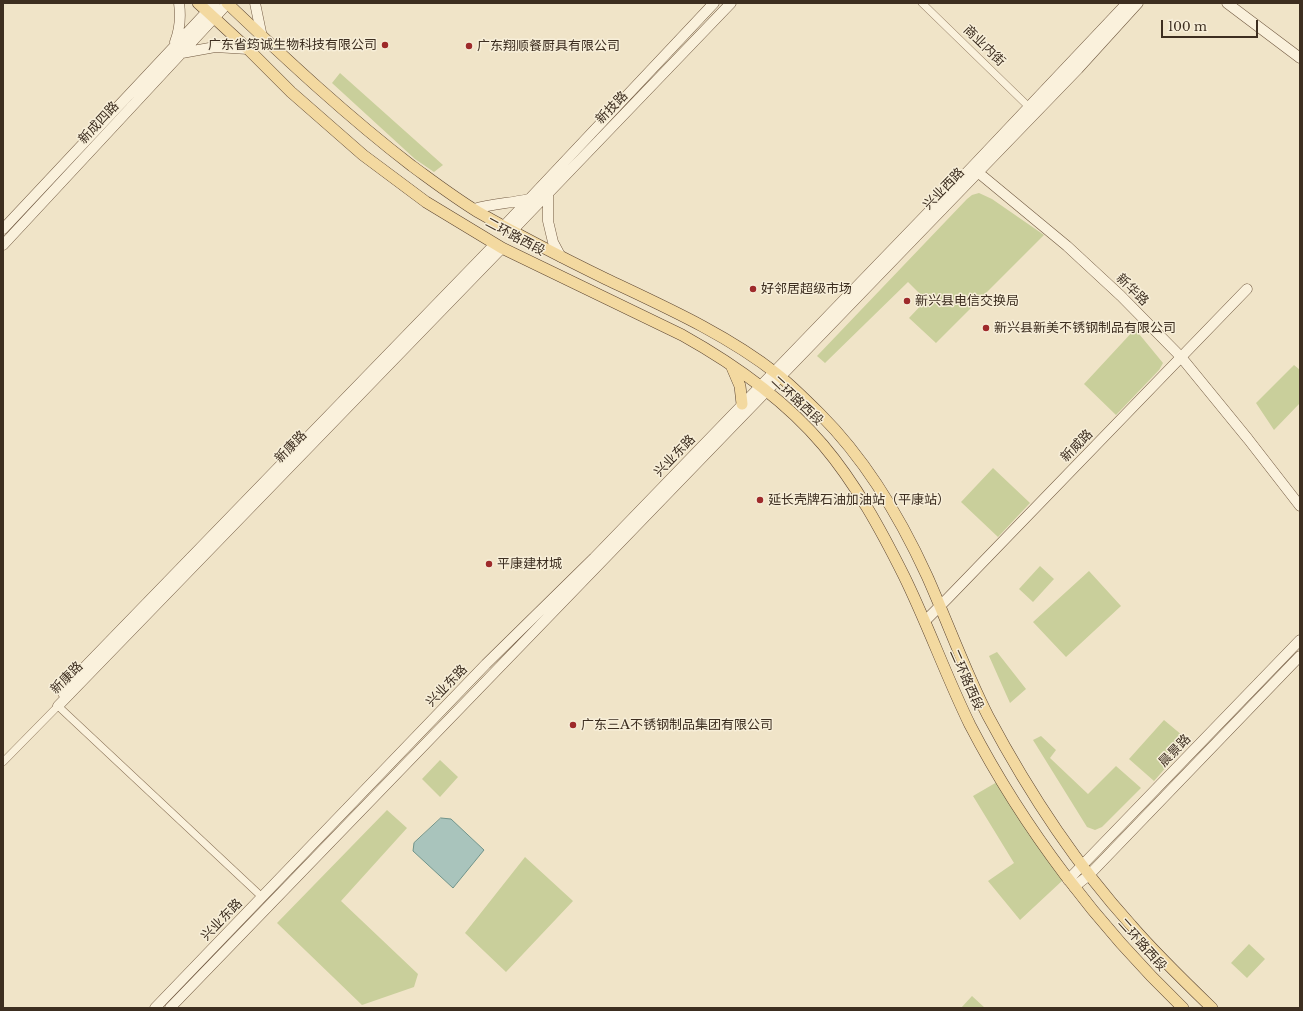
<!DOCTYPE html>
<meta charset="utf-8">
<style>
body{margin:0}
#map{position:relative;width:1303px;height:1011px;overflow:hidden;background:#f0e4c8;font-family:"Libre Baskerville",serif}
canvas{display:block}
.frame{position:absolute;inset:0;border:4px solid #3d2e20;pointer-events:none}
.scale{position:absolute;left:1161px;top:20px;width:97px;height:18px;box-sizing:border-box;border:2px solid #3d2e20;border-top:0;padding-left:5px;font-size:12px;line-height:14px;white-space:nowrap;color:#3d2e20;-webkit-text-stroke:3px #f7eed8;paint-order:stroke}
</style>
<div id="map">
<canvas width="1303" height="1011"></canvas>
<div class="frame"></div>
<div class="scale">100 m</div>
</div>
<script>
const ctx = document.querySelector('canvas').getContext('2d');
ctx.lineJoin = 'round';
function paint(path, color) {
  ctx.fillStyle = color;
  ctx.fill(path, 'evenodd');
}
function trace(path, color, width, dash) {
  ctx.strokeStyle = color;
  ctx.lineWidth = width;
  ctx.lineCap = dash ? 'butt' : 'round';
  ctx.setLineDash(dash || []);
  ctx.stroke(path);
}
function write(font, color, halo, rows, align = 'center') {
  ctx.font = font + ' "Libre Baskerville","Noto Sans SC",serif';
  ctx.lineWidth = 3;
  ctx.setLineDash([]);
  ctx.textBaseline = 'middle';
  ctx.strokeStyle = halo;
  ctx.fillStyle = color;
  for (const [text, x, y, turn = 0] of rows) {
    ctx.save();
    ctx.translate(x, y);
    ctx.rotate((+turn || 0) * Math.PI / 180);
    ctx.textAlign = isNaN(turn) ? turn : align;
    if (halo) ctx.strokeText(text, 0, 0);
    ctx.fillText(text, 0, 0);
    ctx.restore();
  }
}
paint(new Path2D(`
 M340,73L443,165L434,172L415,159L332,83Z
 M979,193L992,199L1044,235L936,343L909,318L926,300L908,282L825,363L817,356L967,199L972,195Z
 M1135,329L1163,363L1159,370L1116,415L1084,384Z
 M1294,365L1300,370V403L1274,430L1256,403Z
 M993,468L1030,503L998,537L961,502Z
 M1040,566L1054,579L1033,602L1019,589Z
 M1089,571L1121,606L1066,657L1033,622Z
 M997,652L1026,689L1010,703L989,656Z
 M1164,720L1189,741L1154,781L1129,759Z
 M1041,736L1056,750L1050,758L1088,794L1116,766L1141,788L1102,827L1095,830L1087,827L1033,740Z
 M440,760L458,777L440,797L422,779Z
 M997,782L1063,880L1020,920L988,881L1014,863L973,796Z
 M387,810L407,828L341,901L418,974L414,987L362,1005L277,923Z
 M525,857L573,901L506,972L465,933Z
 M1249,944L1265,959L1247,978L1231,963Z
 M972,996L985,1008H961Z`), '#c9cf9b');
const water = new Path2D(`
 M441,818L451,819L484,850L453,888L413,851L414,843Z`);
paint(water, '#a9c4bc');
trace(water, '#6f938a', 1);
const street = new Path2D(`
 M922,3L1029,107
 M3,762L58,706L262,897`);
const secondary = new Path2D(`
 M255,3L262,37
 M1227,3L1300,58
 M175,42C180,29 181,17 179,3
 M182,53L215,47L248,49
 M974,169L1067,246L1121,296L1181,357L1248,439L1300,506
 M548,194V221L553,242L561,257
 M474,209C492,204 511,203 529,199
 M504,226L714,3
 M3,229L215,3
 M512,231L731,3
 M3,245L228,3
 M925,621L948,598L1247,289
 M64,695L73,679L495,244
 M58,706L502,248
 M1068,880L1300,640
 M1074,887L1089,875L1300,656
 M155,1008L486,664L594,558L774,372L972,167L1127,3
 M170,1008L1078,69L1138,3`);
const primary = new Path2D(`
 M198,3L248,49L291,92L363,155L426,202L502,248L682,335C734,364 784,399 823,445C856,484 881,530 904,576C928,625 946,676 970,725C1024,829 1099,927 1183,1008
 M227,3C287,60 347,116 412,166C434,182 455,198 478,212C520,236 563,258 606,279C665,307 726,334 777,374C792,386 806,400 820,414C866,460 900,517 927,576C948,623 965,671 988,716C1028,791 1074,862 1131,925C1156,954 1184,981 1212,1008
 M731,365L740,386L742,404`);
trace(street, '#8d765c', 8);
trace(secondary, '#6f573f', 11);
trace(primary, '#5b4430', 12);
trace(street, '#faf1dc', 7);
trace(secondary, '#faf1dc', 10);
trace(primary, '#f3d9a0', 11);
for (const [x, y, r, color] of [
 [385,45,4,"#9e2a2b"],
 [469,46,4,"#9e2a2b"],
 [753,289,4,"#9e2a2b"],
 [907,301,4,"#9e2a2b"],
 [986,328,4,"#9e2a2b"],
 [760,500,4,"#9e2a2b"],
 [489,564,4,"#9e2a2b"],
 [573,725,4,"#9e2a2b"]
]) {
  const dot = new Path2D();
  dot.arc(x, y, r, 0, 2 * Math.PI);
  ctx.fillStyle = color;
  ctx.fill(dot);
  trace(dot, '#f7eed8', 1.5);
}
write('13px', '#3d2e20', '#f7eed8', [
 ["广东省筠诚生物科技有限公司",377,45,"right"],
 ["广东翔顺餐厨具有限公司",477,46],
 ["好邻居超级市场",761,289],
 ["新兴县电信交换局",915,301],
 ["新兴县新美不锈钢制品有限公司",994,328],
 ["延长壳牌石油加油站（平康站）",768,500],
 ["平康建材城",497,564],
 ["广东三A不锈钢制品集团有限公司",581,725]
], 'left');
write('13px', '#3d2e20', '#f7eed8', [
 ["商业内街",984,46,44],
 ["新技路",612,108,-46],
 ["新成四路",99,123,-47],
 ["兴业西路",944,189,-46],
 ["二环路西段",515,237,28],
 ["新华路",1132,290,44],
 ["二环路西段",797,401,43],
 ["新威路",1077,446,-46],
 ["新康路",291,447,-46],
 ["兴业东路",675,456,-46],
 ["新康路",67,678,-45],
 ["二环路西段",966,680,66],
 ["兴业东路",447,686,-46],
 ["晨景路",1175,751,-46],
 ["兴业东路",222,920,-46],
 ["二环路西段",1142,945,48]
]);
</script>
